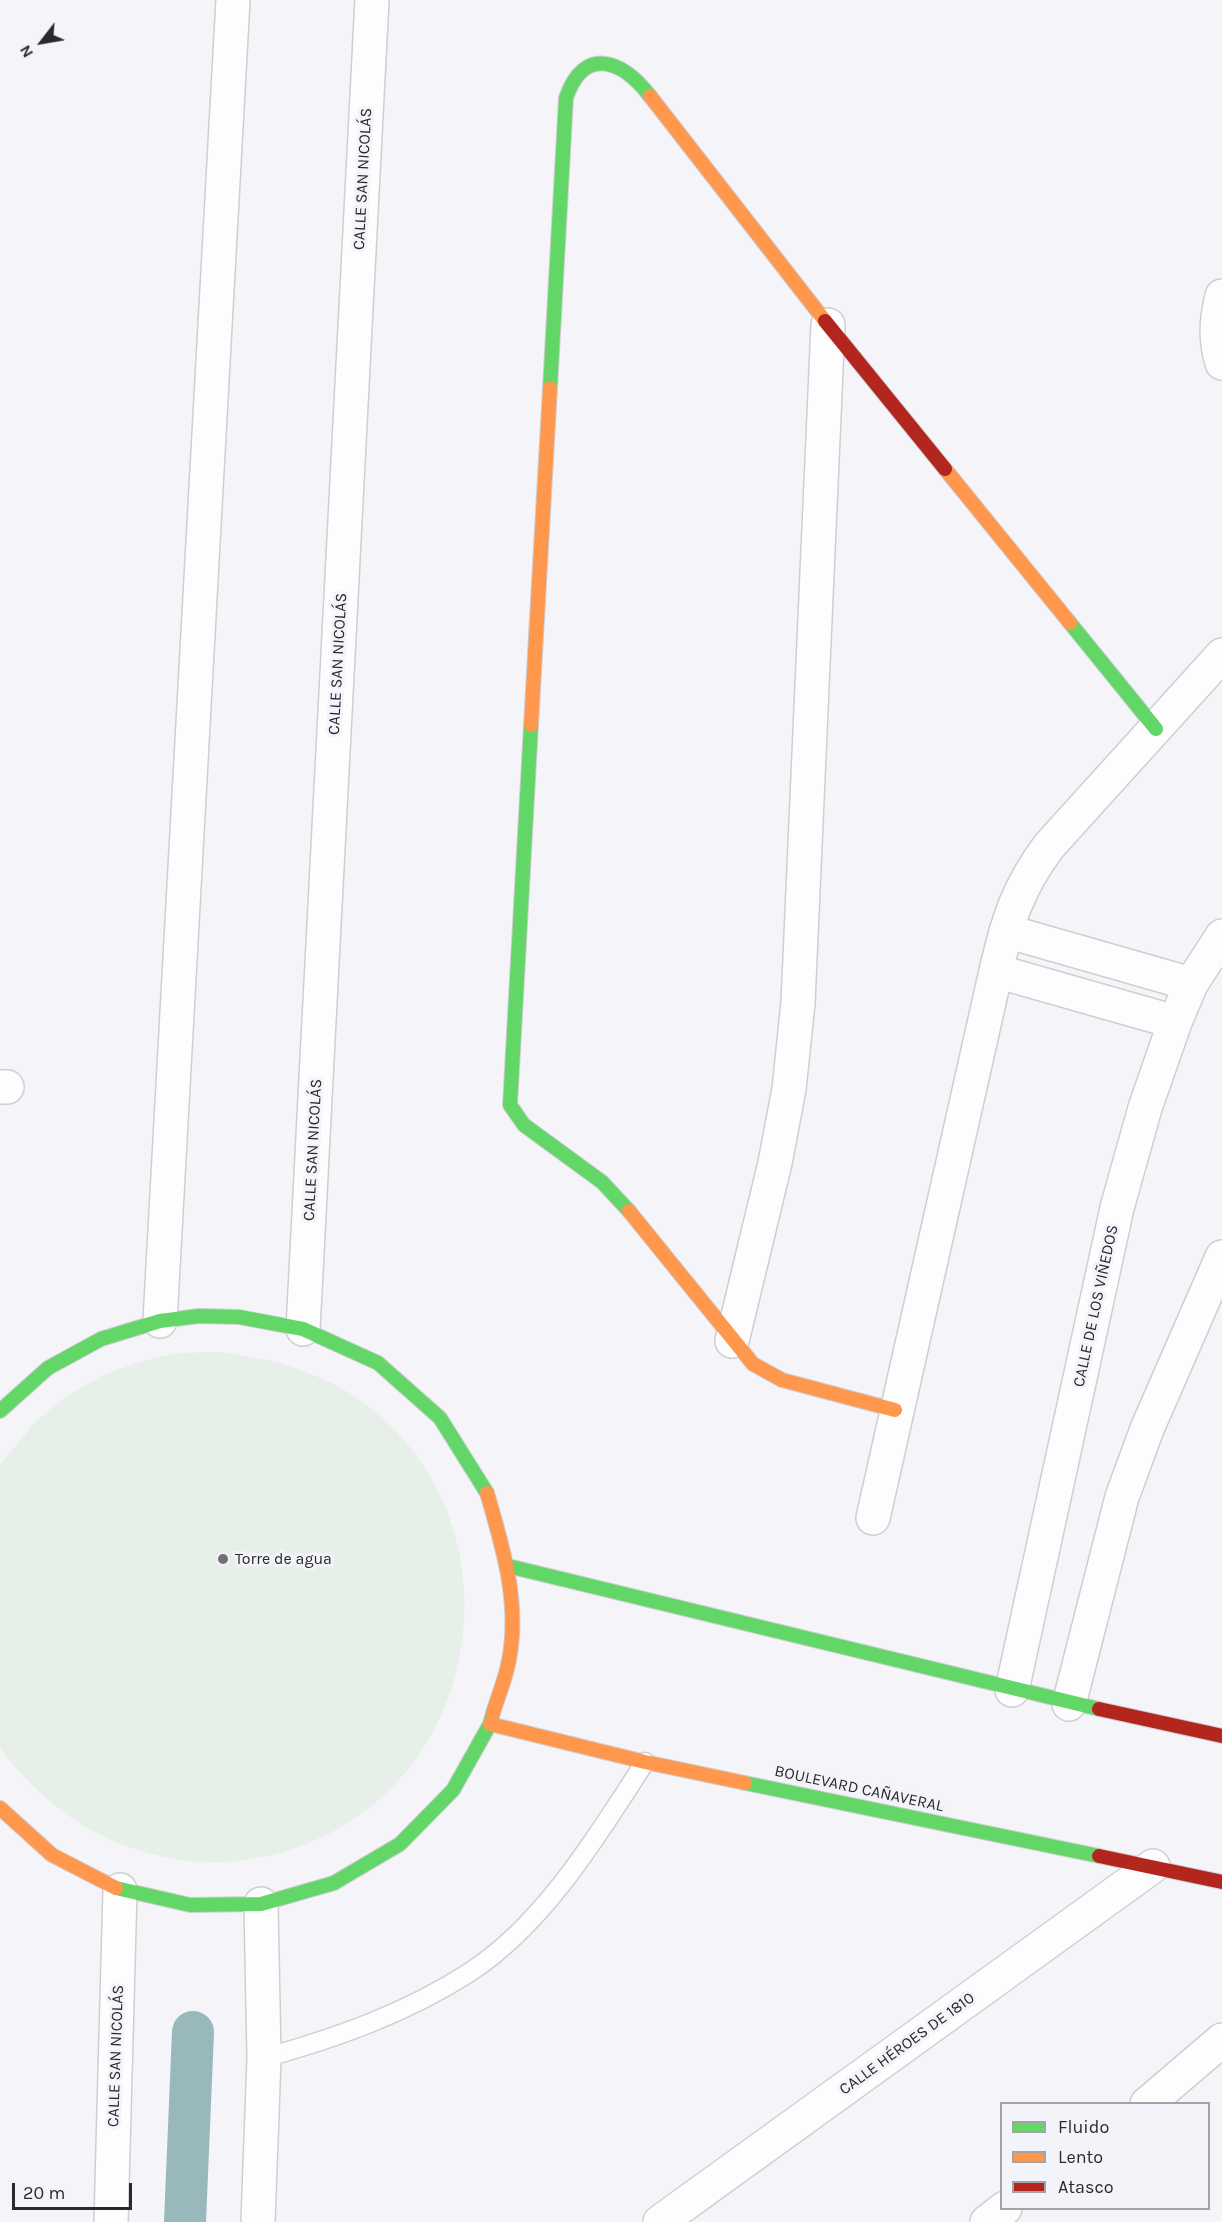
<!DOCTYPE html>
<meta charset="utf-8">
<style>
body{margin:0}
#map{position:relative;width:1222px;height:2222px;overflow:hidden;background:#f4f4f9;font-family:Karla,sans-serif}
canvas{display:block}
.legend{position:absolute;left:1000px;top:2102px;width:210px;height:108px;box-sizing:border-box;background:#f3f3fa;border:2px solid #a3a3a8;margin:0;padding:8px 10px;list-style:none;font-size:18px;color:#2a2a2c}
.legend li{display:flex;align-items:center;gap:12px;height:30px}
.legend b{width:30px;border:2px solid #a3a3a8}
.north{position:absolute;left:12px;top:12px;width:60px;height:60px;-webkit-text-stroke:4px #f3f3fa;paint-order:stroke;rotate:239deg;font-size:16px;font-weight:700;line-height:24px;text-align:center;color:#2a2a2c}
.north::after{content:'';display:block;margin:auto;width:21px;height:27px;background:#2a2a2c;clip-path:polygon(50% 0,100% 100%,50% 72%,0 100%)}
.scale{position:absolute;left:12px;top:2183px;width:120px;height:27px;box-sizing:border-box;border:3px solid #2a2a2c;border-top:0;padding-left:8px;font-size:18px;line-height:21px;white-space:nowrap;color:#2a2a2c;-webkit-text-stroke:4px #f3f3fa;paint-order:stroke}
</style>
<div id="map">
<canvas width="1222" height="2222"></canvas>
<ul class="legend">
<li><b style="height:8px;background:#63d668"></b>Fluido</li>
<li><b style="height:8px;background:#ff974d"></b>Lento</li>
<li><b style="height:8px;background:#b3261e"></b>Atasco</li>
</ul>
<div class="north">N</div>
<div class="scale">20 m</div>
</div>
<script>
const ctx = document.querySelector('canvas').getContext('2d');
ctx.lineJoin = 'round';
function paint(path, color) {
  ctx.fillStyle = color;
  ctx.fill(path, 'evenodd');
}
function trace(path, color, width, dash) {
  ctx.strokeStyle = color;
  ctx.lineWidth = width;
  ctx.lineCap = dash ? 'butt' : 'round';
  ctx.setLineDash(dash || []);
  ctx.stroke(path);
}
function write(font, color, halo, rows, align = 'center') {
  ctx.font = font + ' Karla,sans-serif';
  ctx.lineWidth = 6;
  ctx.setLineDash([]);
  ctx.textBaseline = 'middle';
  ctx.strokeStyle = halo;
  ctx.fillStyle = color;
  for (const [text, x, y, turn = 0] of rows) {
    ctx.save();
    ctx.translate(x, y);
    ctx.rotate((+turn || 0) * Math.PI / 180);
    ctx.textAlign = isNaN(turn) ? turn : align;
    if (halo) ctx.strokeText(text, 0, 0);
    ctx.fillText(text, 0, 0);
    ctx.restore();
  }
}
paint(new Path2D(`
 M217,1352C285,1359 347,1380 395,1430C509,1549 479,1753 334,1831C288,1856 234,1867 182,1860C107,1850 45,1809 0,1748V1465L36,1421L67,1396L101,1376L139,1362L178,1353Z`), '#e6f0e8');
trace(new Path2D(`
 M185,2222L193,2032`), '#99b8bc', 42);
const lane = new Path2D(`
 M264,2058C336,2038 407,2013 470,1972C544,1924 598,1835 645,1762`);
const street = new Path2D(`
 M1222,296C1216,320 1215,340 1222,363
 M1006,931L1191,984
 M996,971L1175,1022
 M0,1087H7
 M160,1321L233,0
 M303,1329L372,0
 M732,1341L775,1163L789,1089L798,1003L828,325
 M873,1518L996,971C1008,920 1017,889 1049,846L1222,655
 M1012,1690L1117,1208L1145,1108L1175,1022L1191,984L1222,936
 M1069,1704L1122,1497L1147,1429L1222,1257
 M1147,2104L1222,2040
 M111,2222L120,1890
 M258,2222L264,2058L261,1904
 M660,2222L1153,1866
 M987,2222L1005,2208`);
const fast = new Path2D(`
 M550,388L566,98C584,45 622,60 650,96
 M1070,623L1156,729
 M531,725L510,1105L524,1125L602,1182L629,1211
 M0,1411L48,1368L101,1339L160,1321L199,1316L239,1317L303,1329L378,1363L440,1418L487,1493
 M508,1566L1099,1709
 M745,1783L1099,1856
 M116,1888L190,1905L261,1904L334,1883L400,1844L453,1790L490,1724L493,1713`);
const slow = new Path2D(`
 M650,96L825,321
 M945,469L1070,623
 M531,725L550,388
 M629,1211L753,1364L782,1380L895,1410
 M487,1493C503,1548 520,1603 509,1660C506,1678 498,1696 493,1713
 M490,1724L645,1762L745,1783
 M0,1808L52,1855L116,1888`);
const jam = new Path2D(`
 M825,321L945,469
 M1099,1709L1222,1736
 M1099,1856L1222,1882`);
trace(lane, '#cfcfd3', 21);
trace(street, '#cfcfd3', 36);
trace(fast, '#cfcfd3', 16);
trace(slow, '#cfcfd3', 16);
trace(jam, '#cfcfd3', 16);
trace(lane, '#fdfdfe', 18);
trace(street, '#fdfdfe', 33);
trace(fast, '#63d668', 14);
trace(slow, '#ff974d', 14);
trace(jam, '#b3261e', 14);
for (const [x, y, r, color] of [
 [223,1559,6,"#717174"]
]) {
  const dot = new Path2D();
  dot.arc(x, y, r, 0, 2 * Math.PI);
  ctx.fillStyle = color;
  ctx.fill(dot);
  trace(dot, '#f3f3fa', 2);
}
write('16px', '#2a2a2c', '#f3f3fa', [
 ["CALLE SAN NICOLÁS",363,179,-87],
 ["CALLE SAN NICOLÁS",338,664,-87],
 ["CALLE SAN NICOLÁS",313,1150,-87],
 ["CALLE DE LOS VIÑEDOS",1096,1306,-78],
 ["BOULEVARD CAÑAVERAL",859,1789,12],
 ["CALLE HÉROES DE 1810",907,2044,-36],
 ["CALLE SAN NICOLÁS",116,2056,-88]
]);
write('16px', '#2a2a2c', '#f3f3fa', [
 ["Torre de agua",235,1559]
], 'left');
</script>
